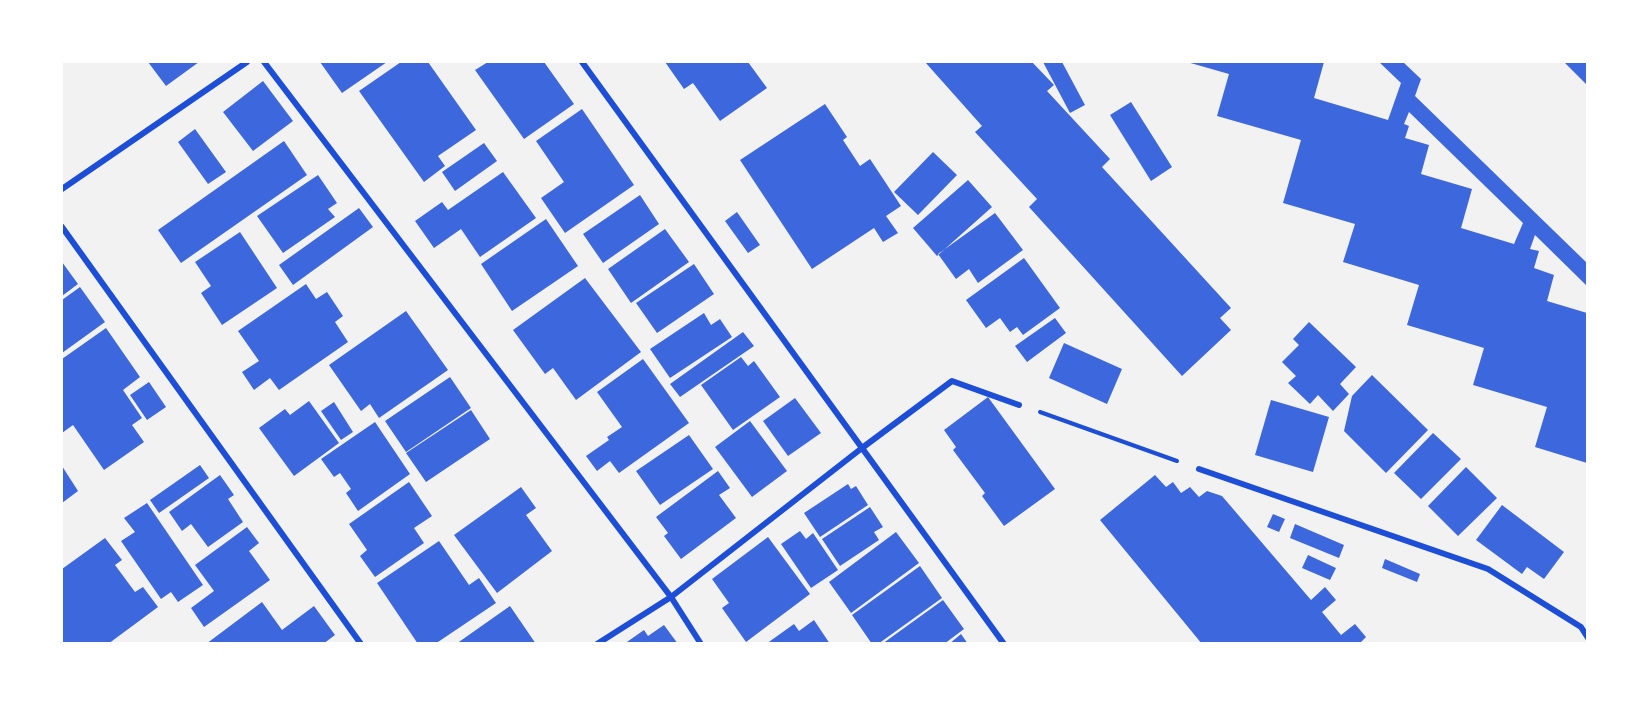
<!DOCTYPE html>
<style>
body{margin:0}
#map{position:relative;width:1649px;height:705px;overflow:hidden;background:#f2f2f2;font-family:Roboto,sans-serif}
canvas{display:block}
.frame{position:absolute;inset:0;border:63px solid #fff;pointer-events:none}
</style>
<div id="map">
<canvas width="1649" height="705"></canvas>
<div class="frame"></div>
</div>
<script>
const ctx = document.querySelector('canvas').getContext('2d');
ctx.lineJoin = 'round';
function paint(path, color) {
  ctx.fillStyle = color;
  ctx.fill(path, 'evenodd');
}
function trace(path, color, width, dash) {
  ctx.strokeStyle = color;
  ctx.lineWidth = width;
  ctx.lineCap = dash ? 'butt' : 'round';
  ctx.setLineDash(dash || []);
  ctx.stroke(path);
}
paint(new Path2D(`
 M148,62H199L166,86Z
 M320,62H387L342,93Z
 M401,62H428L476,130L438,156L445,166L424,182L359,91Z
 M488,62H544L574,104L524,139L475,70Z
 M665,62H748L767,88L720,121L693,83L684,89Z
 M925,62H1032L1054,85L1047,91L1110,159L1102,167L1231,308L1220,318L1231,330L1182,376L1029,207L1037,199L975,132L982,126Z
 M1043,62H1062L1085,105L1070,113Z
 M1187,62H1324L1314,98L1388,120L1401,83L1379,62H1403L1421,79L1415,96L1587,263V286L1535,235L1530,249L1539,251L1534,268L1554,275L1547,301L1587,313L1586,357H1587V463L1535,447L1547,407L1473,385L1484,348L1407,325L1419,285L1343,262L1355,224L1283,203L1301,140L1217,116L1229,74ZM1409,112L1523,223L1514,244L1461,228L1472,189L1421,174L1429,145L1405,138L1409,126L1404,124Z
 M1564,62H1587V85Z
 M263,81L293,121L253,151L223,112Z
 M1131,102L1172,167L1151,181L1110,115Z
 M825,104L847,137L843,140L860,166L870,159L901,206L886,216L898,233L883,242L874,228L812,269L740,160Z
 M582,109L634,185L565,233L541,198L564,182L536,141Z
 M195,129L226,172L208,184L178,142Z
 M284,141L307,175L181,263L158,230Z
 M484,143L497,161L455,191L442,172Z
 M933,152L957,175L918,215L894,192Z
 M503,172L536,218L480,257L461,229L434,248L415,221L442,202L448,210Z
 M318,175L337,203L328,209L335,217L283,253L257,216Z
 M968,180L992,207L937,256L913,228Z
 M640,195L659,224L603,263L583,234Z
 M359,208L373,227L293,285L279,265Z
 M737,212L760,245L748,253L725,221Z
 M995,213L1023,250L978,283L969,269L956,279L938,254Z
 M546,219L578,266L512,311L481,264Z
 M665,229L689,262L631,303L608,269Z
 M240,232L277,288L222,325L201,293L211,286L195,262Z
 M1024,258L1060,308L1023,335L1017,327L1010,332L1000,318L986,328L966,300Z
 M62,262L78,284L62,296Z
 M694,264L714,294L657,333L636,303Z
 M585,278L641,352L576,400L553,368L545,374L513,330Z
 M306,284L316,299L327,292L343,316L335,322L348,342L279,390L270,378L254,390L242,372L259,361L238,331Z
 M80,287L105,322L62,353V300Z
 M406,311L448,370L379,418L370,404L361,411L329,365Z
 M704,313L711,325L720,319L732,337L670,378L650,349Z
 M1055,318L1066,333L1027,362L1015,346Z
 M1309,322L1356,367L1340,384L1349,394L1333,411L1318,395L1310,404L1288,383L1296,376L1282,362L1299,345L1293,339Z
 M106,328L140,377L123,390L142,418L132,425L144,442L104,470L73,425L62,433V359Z
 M743,332L754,346L680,397L670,384Z
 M1064,343L1122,369L1107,404L1049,378Z
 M741,357L748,366L754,361L780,397L733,430L701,385Z
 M643,359L689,423L619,473L610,461L597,471L586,456L609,440L607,437L622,427L597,392Z
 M1372,375L1428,430L1386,473L1344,431L1352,396Z
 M450,377L471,408L406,452L385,421Z
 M149,382L166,407L147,420L130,395Z
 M988,397L1055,489L1004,526L982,496L985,493L953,450L956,447L944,430Z
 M795,398L821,433L788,456L763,421Z
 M1271,400L1329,417L1313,472L1255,455Z
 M309,401L339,443L294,476L259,428L285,409L290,415Z
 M334,402L353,432L341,440L321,411Z
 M471,410L490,439L426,482L406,453Z
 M750,421L787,471L752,497L715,447Z
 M375,422L410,474L358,511L346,493L351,489L340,473L334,477L321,459Z
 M1433,433L1461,459L1421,499L1394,473Z
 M689,435L713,469L660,505L636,471Z
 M200,465L209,478L159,513L150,500Z
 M62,466L78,491L62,503Z
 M1466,467L1497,498L1458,536L1428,506Z
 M718,471L730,488L719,495L736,518L681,559L664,536L668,533L656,517Z
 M220,475L234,495L228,499L243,522L208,547L191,524L182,531L169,512Z
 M1155,475L1166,487L1173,482L1181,493L1190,487L1199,497L1207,491L1222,496L1311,600L1325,587L1336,600L1322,612L1341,635L1355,624L1366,637L1359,644H1202L1100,520Z
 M409,482L432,516L414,528L424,543L375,577L360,556L367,550L349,524Z
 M848,484L851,489L856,486L868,505L820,537L804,513Z
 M521,487L536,508L526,515L552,551L497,593L454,535Z
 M147,503L203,585L178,602L171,592L161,599L121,541L135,532L124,518Z
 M1502,505L1564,552L1544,579L1527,567L1522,574L1476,540Z
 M870,507L883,527L874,532L879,540L840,566L822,539Z
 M1273,514L1285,519L1279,532L1267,527Z
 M1295,524L1344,545L1339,558L1290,538Z
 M247,527L259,543L249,551L270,580L204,627L191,608L214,591L195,565Z
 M800,531L806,539L813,533L838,570L811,588L781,544Z
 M896,532L919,563L851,613L829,582Z
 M768,537L810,594L746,642L722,608L729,603L712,579Z
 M105,538L122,560L115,565L135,592L143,587L158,607L108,644H62V569Z
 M439,541L469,585L479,578L496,603L435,644H418L377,583Z
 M1308,555L1336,568L1330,580L1302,568Z
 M1385,559L1420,574L1417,582L1382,568Z
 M920,566L942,598L878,644H872L852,615Z
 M943,600L964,629L944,644H882Z
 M262,602L282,630L314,606L335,635L323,644H206Z
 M510,606L536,644H456Z
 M814,620L830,644H766L794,624L799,631Z
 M664,625L678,644H624L644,630L648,636Z
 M961,634L968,644H949Z`), '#3d67dc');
trace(new Path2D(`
 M1040,412L1177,461`), '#1d4ed8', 4);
trace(new Path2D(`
 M264,62L671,597L701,644
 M582,62L862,448L952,381L1019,405
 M62,189L247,62
 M62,227L361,644
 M1199,469L1488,569L1581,627L1588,638
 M597,644L671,597L862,448L1004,644`), '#1d4ed8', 6);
</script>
